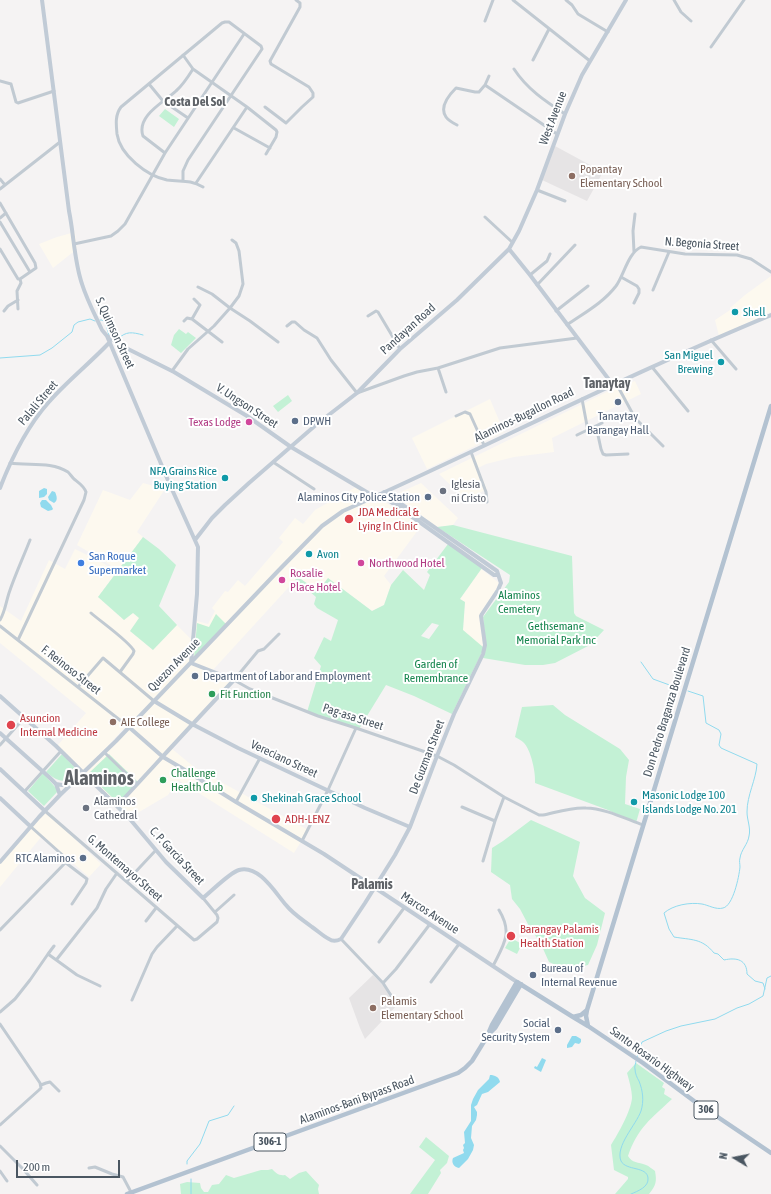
<!DOCTYPE html>
<style>
body{margin:0}
#map{position:relative;width:771px;height:1194px;overflow:hidden;background:#f5f3f3;font-family:"Asap Condensed",sans-serif}
canvas{display:block}
.north{position:absolute;left:715px;top:1138px;width:40px;height:40px;-webkit-text-stroke:3px #fff;paint-order:stroke;rotate:280deg;font-size:11px;font-weight:700;line-height:16px;text-align:center;color:#4a5661}
.north::after{content:'';display:block;margin:auto;width:14px;height:18px;background:#4a5661;clip-path:polygon(50% 0,100% 100%,50% 72%,0 100%)}
.scale{position:absolute;left:16px;top:1160px;width:104px;height:18px;box-sizing:border-box;border:2px solid #4a5661;border-top:0;padding-left:5px;font-size:12px;line-height:14px;white-space:nowrap;color:#4a5661;-webkit-text-stroke:3px #fff;paint-order:stroke}
</style>
<div id="map">
<canvas width="771" height="1194"></canvas>
<div class="north">N</div>
<div class="scale">200 m</div>
</div>
<script>
const ctx = document.querySelector('canvas').getContext('2d');
ctx.lineJoin = 'round';
function paint(path, color) {
  ctx.fillStyle = color;
  ctx.fill(path, 'evenodd');
}
function trace(path, color, width, dash) {
  ctx.strokeStyle = color;
  ctx.lineWidth = width;
  ctx.lineCap = dash ? 'butt' : 'round';
  ctx.setLineDash(dash || []);
  ctx.stroke(path);
}
function write(font, color, halo, rows, align = 'center') {
  ctx.font = font + ' "Asap Condensed",sans-serif';
  ctx.lineWidth = 4;
  ctx.setLineDash([]);
  ctx.textBaseline = 'middle';
  ctx.strokeStyle = halo;
  ctx.fillStyle = color;
  for (const [text, x, y, turn = 0] of rows) {
    ctx.save();
    ctx.translate(x, y);
    ctx.rotate((+turn || 0) * Math.PI / 180);
    ctx.textAlign = isNaN(turn) ? turn : align;
    if (halo) ctx.strokeText(text, 0, 0);
    ctx.fillText(text, 0, 0);
    ctx.restore();
  }
}
paint(new Path2D(`
 M75,232L77,249L53,268L39,244L57,237Z
 M771,276V312L719,336L715,320L730,310V308L745,295Z
 M635,381L641,394L552,438L554,452L514,457L486,464L478,468L487,489L466,500L439,474L615,388Z
 M490,399L504,432L427,469L412,438Z
 M143,483L165,489L137,532L143,537L98,597L124,620L133,613L140,618L130,631L153,650L177,625L191,639L193,620L208,624L215,611L212,608L225,591L228,592L238,580L245,586L283,542L279,538L295,518L303,524L315,510L356,487L375,499L379,498L421,526L384,576L391,585L384,605L372,611L328,578L318,592L298,577L212,671L234,680L171,748L194,767L308,830L294,853L178,780L168,795L129,818L83,773L129,728L0,624V606L21,621L49,560L65,569L75,549L103,563L115,571L110,565L104,561L77,545L103,490L130,500Z
 M421,483L458,518L453,525L437,527L394,495Z
 M481,569L498,582L499,585L480,614L483,646L482,647L463,630L465,602L460,599Z
 M0,628L78,688L125,727L106,748L82,771L57,746L86,713L0,643Z
 M45,811L101,864L89,877L42,836L0,887V862Z`), '#fdf9ef');
paint(new Path2D(`
 M555,146L603,172L587,201L542,180Z
 M373,975L400,1002L365,1039L360,1028L349,998Z`), '#e6e4e5');
paint(new Path2D(`
 M165,109L179,119L174,127L159,116Z
 M179,329L186,334L188,332L196,338L181,353L171,345L174,335Z
 M288,395L292,401L278,412L273,406Z
 M453,525L572,556L574,613L576,616L604,630L590,645L555,663L543,665H525L483,658L485,636L483,617L509,582L510,575L437,527Z
 M143,537L159,549L176,565L159,606L177,625L153,650L130,631L139,618L133,613L124,620L98,597Z
 M448,544L482,568L460,599L465,602L463,630L483,647V650L452,714L414,696L386,685L359,729L307,712L321,666L314,658L324,637L331,641L338,620L317,608L314,604L316,597L295,579L298,577L318,591L328,578L372,611L384,605L391,585L403,570L424,590L430,575L427,572ZM432,623L439,625L429,639L421,636Z
 M216,614L226,624L194,658L197,623L209,627Z
 M553,705L565,715L620,749L629,760L626,777L625,804L640,809L636,823L608,810L535,783C536,773 531,749 523,742C521,740 518,739 515,737L522,707Z
 M62,754L80,773C65,783 61,784 46,772Z
 M109,754L138,782L118,803L88,774Z
 M43,773L55,787L58,791L44,806L28,791Z
 M531,820L580,842L573,876L585,898L605,913L597,945L588,965L567,970L549,962L540,942L530,928L520,909L512,899L510,885L491,872L492,848L503,841Z
 M511,938L522,944L517,954L505,948Z
 M636,1063L664,1083L662,1087L665,1089L664,1094L672,1099C651,1119 638,1127 628,1156C632,1163 638,1162 646,1165C649,1166 652,1169 655,1171C657,1182 656,1185 649,1194H615L628,1179V1177L614,1170L611,1145C618,1134 631,1111 632,1098C632,1090 629,1080 627,1073Z
 M426,1137L449,1156L447,1163L440,1170L441,1173L428,1194H410L435,1160L419,1147Z
 M272,1169C276,1173 279,1176 285,1175L290,1179L299,1173L306,1171L319,1185L318,1189L319,1194H181L180,1184L187,1182L200,1183L201,1188L204,1192H208L212,1185L219,1184L226,1175L234,1178L261,1170H268Z`), '#c3f1d5');
paint(new Path2D(`
 M44,488L47,489V494L44,497L39,498V491Z
 M52,491L55,492C57,496 58,501 54,503L49,500L48,497Z
 M42,500H46L51,505L53,509L52,510L48,511L41,507L40,503Z
 M572,1036H576L581,1039V1042L579,1044L575,1043L572,1047L567,1048V1045Z
 M542,1058L546,1060L541,1072L534,1068L535,1066L537,1067Z
 M490,1075C495,1075 499,1077 500,1082L488,1092L482,1094L477,1105L474,1107L477,1112V1115L476,1120L472,1126L471,1138L474,1145L473,1150L468,1159L459,1168C454,1167 451,1163 453,1158L464,1153L463,1150L464,1148L463,1145L465,1143L464,1132L471,1121V1105L473,1099L478,1090L489,1079Z`), '#90daee');
trace(new Path2D(`
 M100,320H102L105,322L109,335
 M116,339H118C126,331 132,332 143,335
 M0,358L40,355L52,348L72,332L74,325L78,322L90,319L95,321
 M641,662L653,679L675,687
 M688,691L703,696L706,723L719,730L721,734L719,745L721,748L757,764C756,780 747,795 747,812C747,820 751,828 749,836C748,844 741,850 740,858C739,861 740,864 740,867C739,877 733,906 723,908C716,910 708,905 702,904C690,902 673,905 664,913L669,929L674,937C691,940 702,938 714,953L718,954L724,960C737,957 747,960 747,974L755,981L763,983L765,989
 M637,1057L642,1042L666,1031L681,1026L715,1019L737,1008L749,1004L763,996L767,978L771,976
 M187,1164V1161L200,1144L209,1121L228,1115L234,1106
 M191,1179V1194
 M631,1194C638,1191 649,1187 648,1178C647,1166 626,1171 621,1161C615,1146 636,1125 641,1111C644,1101 643,1091 639,1081C637,1078 635,1073 635,1069C634,1067 636,1063 636,1061`), '#90daee', 1);
trace(new Path2D(`
 M513,0L590,61
 M566,0L572,5L578,14L608,32
 M674,0L681,12L691,21
 M485,21L493,0
 M711,47L744,0
 M183,55L193,69L247,107L276,130L277,132L276,137L266,154
 M533,60L549,29
 M514,69C527,89 545,101 565,114
 M0,81L11,84L16,102L18,103L54,91
 M149,84L163,101L188,118
 M485,85L557,134
 M265,107L286,123L302,107L313,97V93L309,87L271,64L270,61L300,7V3L296,0
 M457,125C453,123 448,120 446,117C439,107 449,95 456,88L475,92H479L485,85L489,76
 M234,128L270,148
 M165,153L143,136C136,116 164,102 176,91C183,85 188,77 193,69
 M0,179L5,185
 M183,181V171L188,160L262,49L261,46L229,22H225L222,23L121,107C115,115 116,124 117,134C120,155 147,176 167,180C182,182 189,179 203,187
 M196,183L247,107
 M0,189L60,142
 M537,190L565,201
 M0,203L35,263L36,268L20,279H18L0,249
 M485,217L512,242
 M0,218L6,213
 M0,222L30,272
 M232,240L236,243L239,251L243,284L239,296L230,308L250,321L278,342
 M74,244L111,236L118,231L125,224L165,153L244,34
 M634,252L633,231L635,214
 M530,275L547,261L550,254
 M621,277L637,286L639,289V293L634,303
 M537,285L575,245
 M653,290L669,252
 M18,309L17,291L21,283L20,279
 M4,311L8,306L18,300
 M556,311L588,286
 M368,316L376,311L378,312L400,349
 M192,319L200,305L194,299
 M184,321L187,318L192,319L222,342
 M567,325C584,313 603,303 616,286C624,275 628,253 641,247L685,254L737,255L751,259L771,272
 M287,326L292,322H295L304,330L317,338L331,360L357,393L404,376L417,372L438,368L500,348L577,338
 M711,340L736,369
 M652,367L688,411
 M438,368L446,392
 M172,371L188,349L214,326L230,308L212,294L198,287
 M616,383L635,418L663,446
 M582,399L588,431
 M456,416L465,412L470,414L484,445
 M596,426L601,449L603,454L606,455L628,454
 M577,435L602,423
 M471,452L486,492L487,502
 M273,462L314,489
 M10,463C29,466 51,461 68,472C70,474 72,477 74,479C79,483 84,486 86,492L84,500L18,640
 M91,613C100,621 130,642 134,651L133,654L120,672
 M0,620C5,612 6,602 9,593C15,575 23,558 30,540
 M0,626L130,728
 M279,634L264,649L258,651L234,680L250,689L318,716L356,728L437,756L454,765L504,797L539,815H543C557,812 572,807 586,808C604,808 626,819 643,825
 M78,687L103,658L154,701
 M0,745L24,718
 M105,753L137,784
 M25,791L61,751
 M236,802L260,758
 M462,807L495,821
 M45,811L194,940L197,939L217,922L218,918L217,915L203,898
 M302,841L328,790L356,728
 M483,861L495,821L504,797
 M66,863L87,879L86,883L72,904
 M127,881L156,850
 M215,912L234,895
 M146,921L156,908
 M0,930L68,860L30,826
 M341,939L383,983L392,997
 M379,942L404,908
 M48,954L54,946
 M57,959L97,908L106,889L117,873
 M493,966C504,944 513,933 499,910
 M431,982L459,944
 M383,983L396,969L430,924
 M132,1000L152,954L157,947L177,926
 M0,1012L15,999L30,980L48,954L77,975L100,986
 M0,1024L40,1083L41,1088L39,1090L0,1125
 M41,1085L46,1083L50,1082L59,1091
 M0,1146L23,1169L37,1185
 M89,1168L95,1167L112,1174L123,1177L131,1192
 M0,1171L7,1181`), '#c1cad2', 3);
trace(new Path2D(`
 M42,0L69,211C74,235 74,261 82,284C87,300 95,315 102,330L107,336L170,485L198,547L197,594L191,663L234,680C194,722 156,764 117,806
 M509,249L530,275L613,385
 M107,336L124,347L174,372L247,416L291,447L375,497
 M0,488C12,457 26,428 48,403C66,382 89,364 109,343
 M380,494L494,575H498
 M195,540L212,518L225,505L249,483L317,424L357,393L400,349L457,300L509,249L519,231L537,190L565,114L582,75L626,0
 M0,696L56,746L129,818L166,862L203,898C212,891 229,873 239,870C259,864 276,894 286,905C293,914 303,920 312,927C318,931 323,936 329,939C333,942 337,941 341,939L365,903L395,855L410,827L437,756L454,714L483,654L485,645L481,616L482,614L498,590L501,583L497,571L384,492
 M154,701L192,724L238,748L365,808L410,827
 M130,728L163,757L180,767L236,802L324,854L517,982
 M0,733L49,777L56,784L60,795
 M0,769L45,811
 M56,784L62,785L71,784
 M0,798L30,826
 M0,862L39,817L60,795L116,741L279,570L322,526L343,511C486,447 626,375 771,315`), '#c1cbd6', 4);
trace(new Path2D(`
 M573,1017L581,1015L587,1010
 M588,1026L586,1016L587,1010L771,406
 M489,1032L492,1025L517,982L573,1017L588,1026L643,1063L694,1101L771,1153
 M127,1194L458,1073L465,1068L472,1061L488,1035L495,1028L521,984`), '#b3c2d1', 4.5);
for (const [x, y, r, color] of [
 [572,176,4,"#8d6e63"],
 [735,312,4,"#0f9aa8"],
 [721,362,4,"#0f9aa8"],
 [618,402,4,"#5c6f8a"],
 [295,421,4,"#5c6f8a"],
 [249,422,4,"#d1479c"],
 [225,478,4,"#0f9aa8"],
 [443,491,4,"#6b7280"],
 [428,497,4,"#5c6f8a"],
 [349,519,5,"#e0444e"],
 [309,554,4,"#0f9aa8"],
 [81,563,4,"#3f7fe0"],
 [361,563,4,"#d1479c"],
 [282,580,4,"#d1479c"],
 [195,676,4,"#5c6f8a"],
 [212,694,4,"#2e9e5b"],
 [113,722,4,"#8d6e63"],
 [11,725,5,"#e0444e"],
 [163,780,4,"#2e9e5b"],
 [254,798,4,"#0f9aa8"],
 [634,802,4,"#0f9aa8"],
 [86,808,4,"#6b7280"],
 [276,819,5,"#e0444e"],
 [83,858,4,"#5c6f8a"],
 [511,936,5,"#e0444e"],
 [533,975,4,"#5c6f8a"],
 [373,1008,4,"#8d6e63"],
 [558,1030,4,"#5c6f8a"]
]) {
  const dot = new Path2D();
  dot.arc(x, y, r, 0, 2 * Math.PI);
  ctx.fillStyle = color;
  ctx.fill(dot);
  trace(dot, '#fff', 1.5);
}
for (const [x, y, w] of [
 [706,1110,24],
 [270,1142,32]
]) {
  const box = new Path2D();
  box.roundRect(x - w / 2, y - 9, w, 18, 3);
  ctx.fillStyle = '#fff';
  ctx.fill(box);
  trace(box, '#4a5661', 1);
}
write('bold 11px', '#4a5661', null, [
 ["306",706,1110],
 ["306-1",270,1142]
]);
write('12px', '#4a5661', '#fff', [
 ["West Avenue",553,118,-69],
 ["N. Begonia Street",702,244,4],
 ["Pandayan Road",408,329,-42],
 ["S. Quimson Street",115,333,65],
 ["Palali Street",38,403,-50],
 ["V. Ungson Street",247,406,33],
 ["Alaminos-Bugallon Road",524,415,-26],
 ["Quezon Avenue",174,665,-46],
 ["F. Reinoso Street",71,670,38],
 ["Don Pedro Braganza Boulevard",667,712,-73],
 ["Pag-asa Street",353,717,18],
 ["De Guzman Street",427,757,-69],
 ["Vereciano Street",284,759,25],
 ["C. P. Garcia Street",177,856,47],
 ["G. Montemayor Street",125,868,41],
 ["Marcos Avenue",430,913,33],
 ["Santo Rosario Highway",652,1059,36],
 ["Alaminos-Bani Bypass Road",357,1100,-20]
]);
write('12px', '#785e54', '#fff', [
 ["Popantay",580,169],
 ["Elementary School",580,183],
 ["AIE College",121,722],
 ["Palamis",381,1001],
 ["Elementary School",381,1015]
], 'left');
write('12px', '#0d838f', '#fff', [
 ["Shell",743,312],
 ["San Miguel",713,355,"right"],
 ["Brewing",713,369,"right"],
 ["NFA Grains Rice",217,471,"right"],
 ["Buying Station",217,485,"right"],
 ["Avon",317,554],
 ["Masonic Lodge 100",642,795],
 ["Islands Lodge No. 201",642,809],
 ["Shekinah Grace School",262,798]
], 'left');
write('12px', '#4e5e75', '#fff', [
 ["Tanaytay",618,416,"center"],
 ["Barangay Hall",618,430,"center"],
 ["DPWH",303,421],
 ["Alaminos City Police Station",420,497,"right"],
 ["Department of Labor and Employment",203,676],
 ["RTC Alaminos",75,858,"right"],
 ["Bureau of",541,968],
 ["Internal Revenue",541,982],
 ["Social",550,1023,"right"],
 ["Security System",550,1037,"right"]
], 'left');
write('12px', '#b23c85', '#fff', [
 ["Texas Lodge",241,422,"right"],
 ["Northwood Hotel",369,563],
 ["Rosalie",290,573],
 ["Place Hotel",290,587]
], 'left');
write('12px', '#5b616d', '#fff', [
 ["Iglesia",451,484],
 ["ni Cristo",451,498],
 ["Alaminos",94,801],
 ["Cathedral",94,815]
], 'left');
write('12px', '#be3a42', '#fff', [
 ["JDA Medical &",358,512],
 ["Lying In Clinic",358,526],
 ["Asuncion",20,718],
 ["Internal Medicine",20,732],
 ["ADH-LENZ",285,819],
 ["Barangay Palamis",520,929],
 ["Health Station",520,943]
], 'left');
write('12px', '#366cbe', '#fff', [
 ["San Roque",89,556],
 ["Supermarket",89,570]
], 'left');
write('12px', '#17864f', '#fff', [
 ["Alaminos",519,595],
 ["Cemetery",519,609],
 ["Gethsemane",556,626],
 ["Memorial Park Inc",556,640],
 ["Garden of",436,664],
 ["Remembrance",436,678]
]);
write('12px', '#27864d', '#fff', [
 ["Fit Function",220,694],
 ["Challenge",171,773],
 ["Health Club",171,787]
], 'left');
write('bold 13px', '#5f6368', '#fff', [
 ["Costa Del Sol",195,102]
]);
write('bold 14px', '#5f6368', '#fff', [
 ["Tanaytay",607,384],
 ["Palamis",372,885]
]);
write('bold 20px', '#5f6368', '#fff', [
 ["Alaminos",99,779]
]);
</script>
